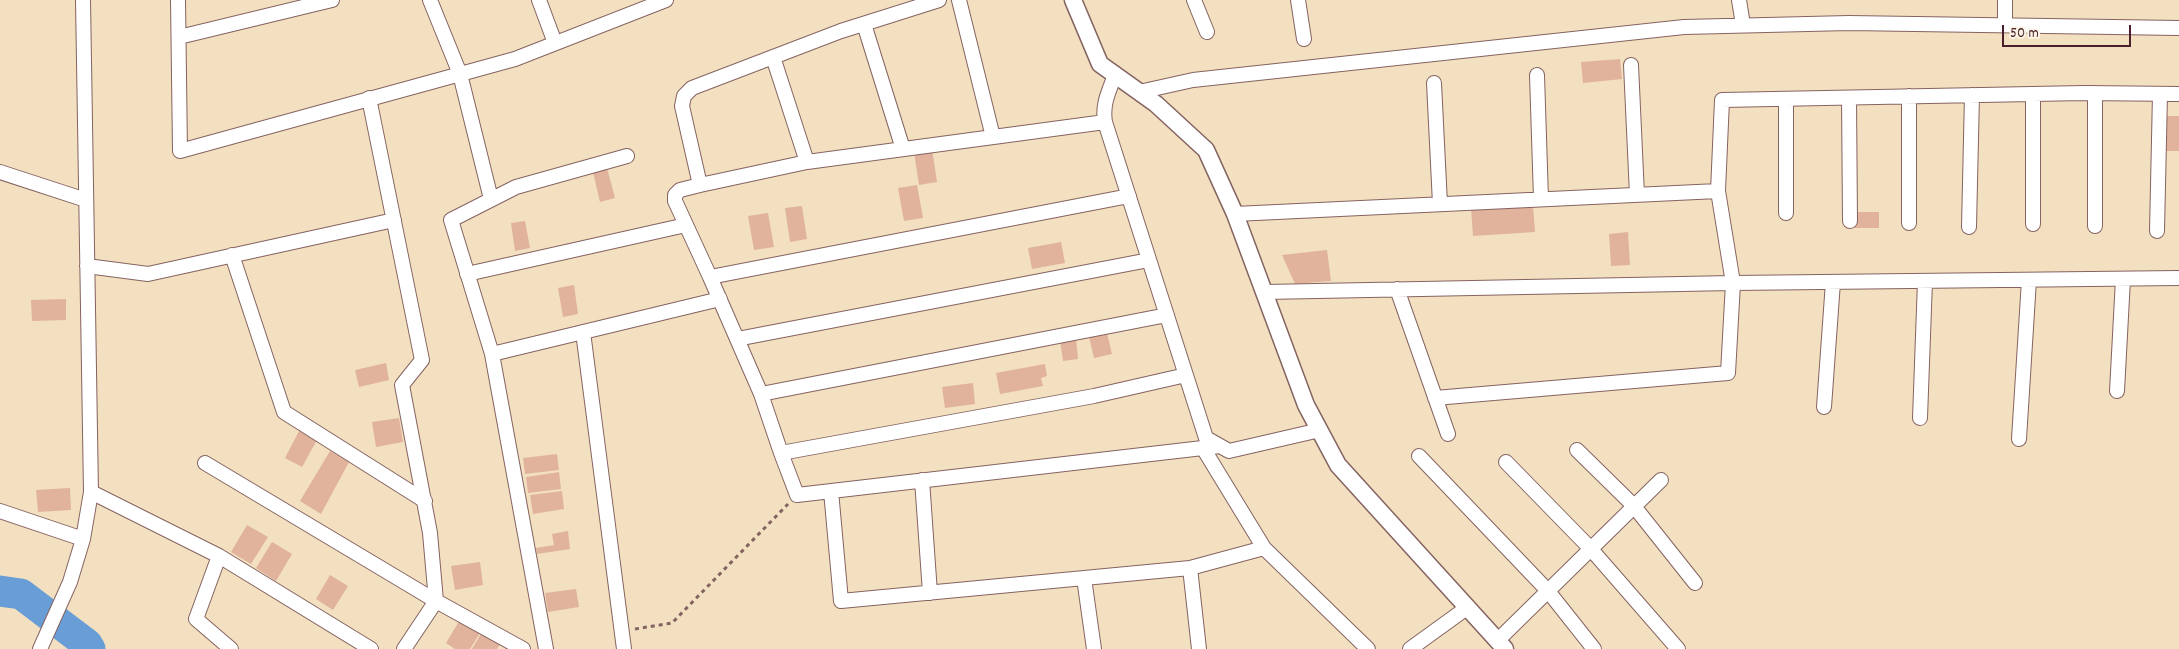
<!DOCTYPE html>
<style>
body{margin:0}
#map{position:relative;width:2179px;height:649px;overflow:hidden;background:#f2e0c1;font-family:Dekko,sans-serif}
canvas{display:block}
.scale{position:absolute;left:2002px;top:25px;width:129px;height:22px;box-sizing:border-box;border:2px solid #4a1f2b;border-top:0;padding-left:6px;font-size:15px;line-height:18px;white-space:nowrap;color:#4a1f2b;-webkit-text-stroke:4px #fcf5e5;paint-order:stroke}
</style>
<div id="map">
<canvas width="2179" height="649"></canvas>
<div class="scale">50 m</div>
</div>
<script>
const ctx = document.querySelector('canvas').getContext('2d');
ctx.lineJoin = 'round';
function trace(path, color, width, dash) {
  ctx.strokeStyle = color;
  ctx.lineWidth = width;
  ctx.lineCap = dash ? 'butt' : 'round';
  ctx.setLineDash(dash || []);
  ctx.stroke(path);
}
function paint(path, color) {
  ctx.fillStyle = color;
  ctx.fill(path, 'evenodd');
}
trace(new Path2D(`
 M0,591L21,594L87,644L90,649`), '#699dd5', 31);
paint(new Path2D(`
 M1620,59L1622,79L1583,83L1581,62Z
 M2165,116H2179V151H2165Z
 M932,149L937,182L919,185L914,152Z
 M607,168L615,198L600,202L593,172Z
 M917,185L923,218L904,221L898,188Z
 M1533,205L1535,232L1473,236L1471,208Z
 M802,206L807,239L790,242L785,208Z
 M1853,212H1879V228H1853Z
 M768,213L774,247L754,250L748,216Z
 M525,221L530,248L515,251L511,223Z
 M1628,232L1630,265L1611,266L1609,234Z
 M1061,242L1065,263L1032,269L1028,248Z
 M1327,250L1331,281L1295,284L1282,255Z
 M574,285L578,314L563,317L558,288Z
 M66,299V320L32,321L31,300Z
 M1107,333L1112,354L1094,358L1089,337Z
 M1076,338L1078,359L1063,361L1060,340Z
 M386,363L389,380L359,387L355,370Z
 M1045,364L1047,376L1041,378L1043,386L1000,394L996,373Z
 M973,383L975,404L945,408L942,387Z
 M399,418L403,442L376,447L372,422Z
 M299,431L317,440L302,467L285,458Z
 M330,451L349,462L321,514L300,501Z
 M557,454L559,470L525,474L523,458Z
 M559,472L561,489L528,493L526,477Z
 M70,488L71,510L38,512L36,490Z
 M562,491L564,509L533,514L530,495Z
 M247,525L268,537L251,564L231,552Z
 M568,531L570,549L537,554L536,548L554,545L552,534Z
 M272,542L292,554L276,581L256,568Z
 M480,562L483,585L455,590L451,566Z
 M330,575L348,586L333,610L316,599Z
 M576,589L579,607L548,612L545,593Z
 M461,618L482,630L470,649H455L446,643Z
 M482,632L501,643L497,649H472Z`), '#e1b29c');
const minor = new Path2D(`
 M83,0L91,492
 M178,0L180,151L515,59L666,0
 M430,0L460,74L491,199
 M539,0L555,43
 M939,0L841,31L692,88L684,96L682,106L700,185L807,162L1105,122L1206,438L1229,451L1320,430
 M959,0L993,137
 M1194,0L1207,32
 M1298,0L1304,39
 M1739,0L1743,25
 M864,24L903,149
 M2005,25V0
 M179,37L332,0
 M773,57L807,162
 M1631,65L1637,195
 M1537,75L1541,199
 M1434,83L1440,204
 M1139,92L1193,80L1684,27L1849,23L2179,28
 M2095,93V226
 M2033,94V224
 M1909,96V223
 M369,98L422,360L402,385L430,533L436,601L404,649
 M1849,98L1850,221
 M1786,99V213
 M1105,122C1102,104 1109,91 1115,75
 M0,172L86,200
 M700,185L680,190L675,195V201L710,277L1129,196
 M1235,214L1718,191
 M1969,227L1972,95
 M2157,231L2160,94
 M232,255L284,412L425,501
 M87,266L148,274L394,220
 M467,274L686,225
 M710,277L737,339L1149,260
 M1397,289L1448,434
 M1265,292L1733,283L2179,278
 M583,332L624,649
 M737,339L761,394L1167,315
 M492,354L720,299
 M2117,391L2123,279
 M761,394L781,453L1094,396L1186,375
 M1435,398L1728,373L1733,283L1718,191L1722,100L2084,93L2179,94
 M1824,407L1833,282
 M1920,418L1925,281
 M2019,439L2029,280
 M1203,448L1264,548L1368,649
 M1577,450L1633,505L1695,583
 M781,453L797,495L1220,446
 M1419,456L1548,591L1594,649
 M1506,462L1590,548L1678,649
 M205,463L436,601L523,649
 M922,480L930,593
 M831,491L841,601L1190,568L1264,548
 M0,511L83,539L91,492L219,556L371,649
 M219,556L196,619L231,649
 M1190,568L1199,649
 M1084,578L1094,649
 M1498,640L1661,480
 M40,649L70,582L83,539
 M546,649L492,354L451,220L516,187L627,156
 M1410,649L1468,607`);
const tertiary = new Path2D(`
 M1073,0L1100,64L1156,104L1206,150L1235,214L1306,405L1338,465L1505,649`);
trace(minor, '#856360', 16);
trace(tertiary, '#856360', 19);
trace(new Path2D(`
 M635,629L672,623L788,504`), '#856360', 3, [4, 4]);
trace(minor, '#fff', 14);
trace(tertiary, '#fff', 16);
</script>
